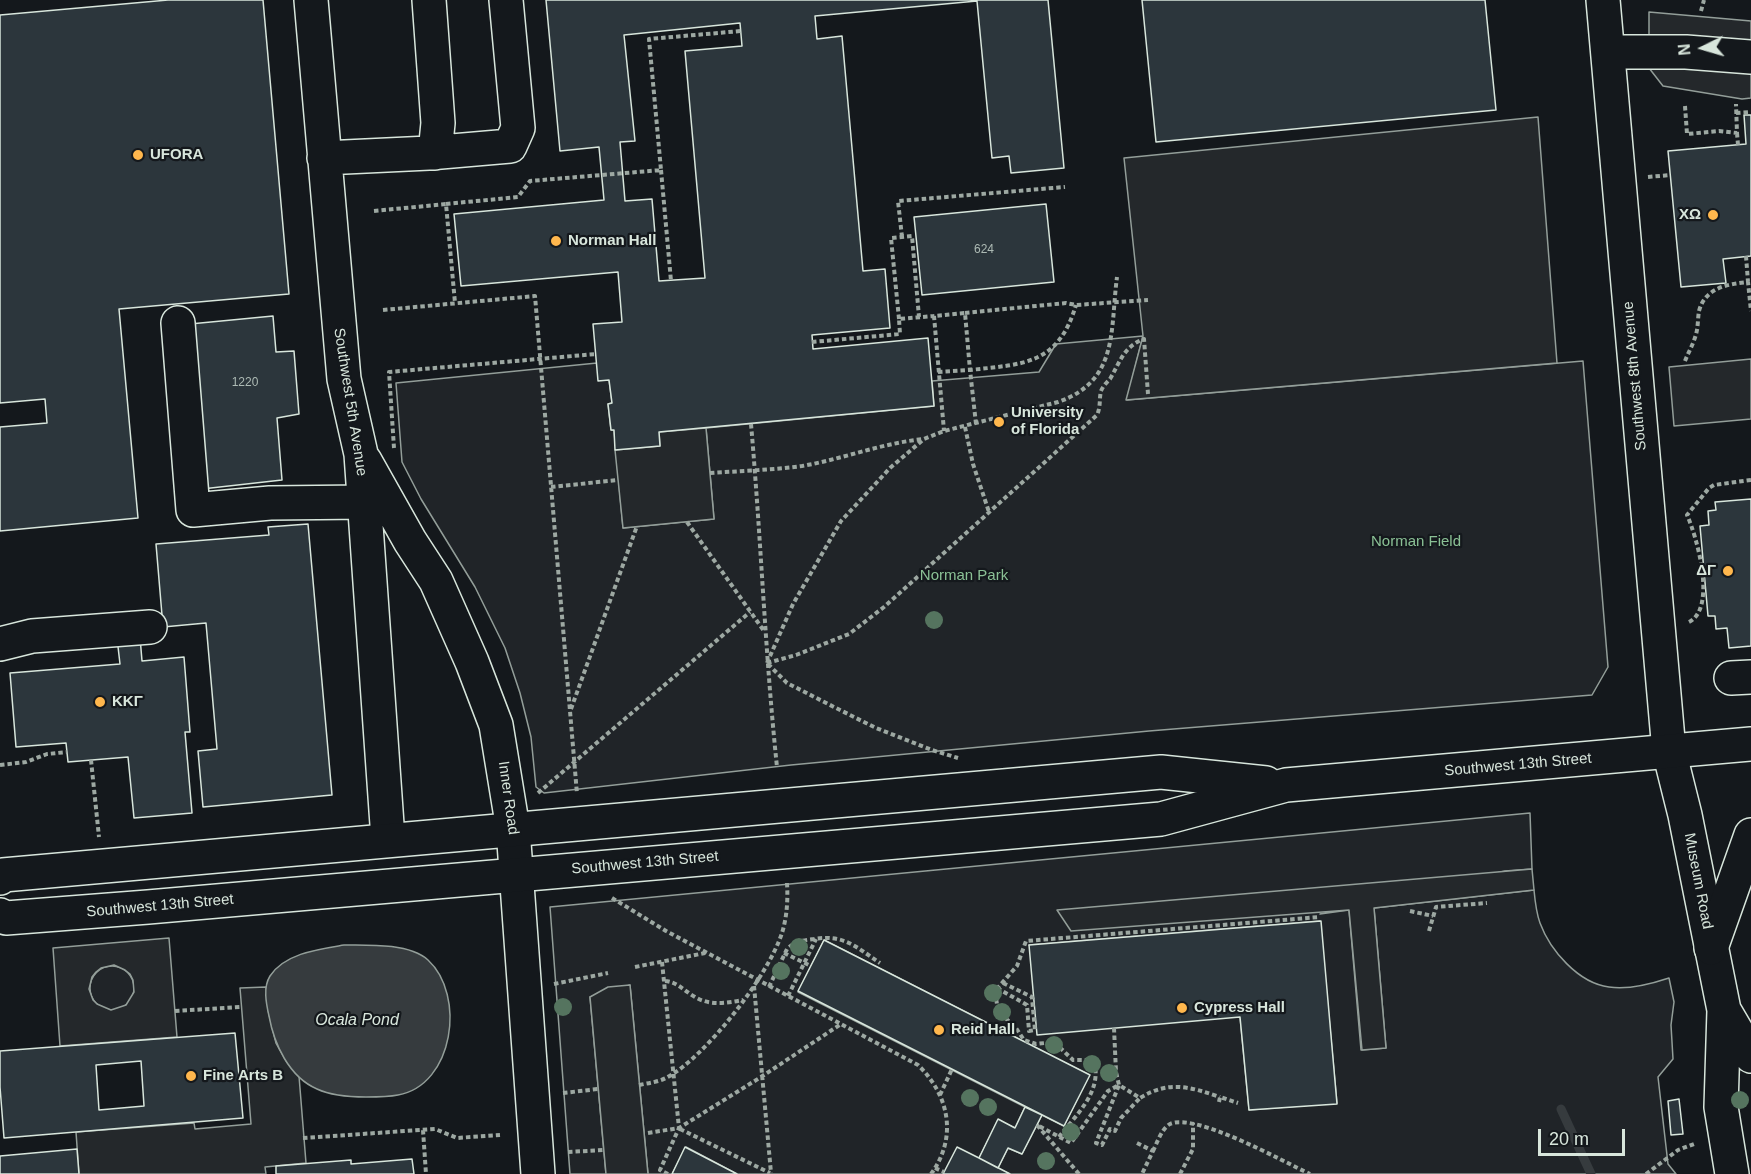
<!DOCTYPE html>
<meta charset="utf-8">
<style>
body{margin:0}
#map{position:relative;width:1751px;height:1174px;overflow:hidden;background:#14181c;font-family:Helvetica,sans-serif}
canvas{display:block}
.north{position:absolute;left:1673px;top:18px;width:60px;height:60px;-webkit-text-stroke:4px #14181c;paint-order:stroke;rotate:265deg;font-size:16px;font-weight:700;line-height:24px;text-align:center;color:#d8e6dc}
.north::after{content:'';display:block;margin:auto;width:21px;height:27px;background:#d8e6dc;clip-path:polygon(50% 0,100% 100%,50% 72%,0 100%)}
.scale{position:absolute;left:1538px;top:1129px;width:87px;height:27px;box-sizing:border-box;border:3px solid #d8e6dc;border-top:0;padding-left:8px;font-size:18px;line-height:21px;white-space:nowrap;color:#d8e6dc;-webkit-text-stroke:4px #14181c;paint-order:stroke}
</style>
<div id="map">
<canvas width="1751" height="1174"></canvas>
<div class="north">N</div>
<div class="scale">20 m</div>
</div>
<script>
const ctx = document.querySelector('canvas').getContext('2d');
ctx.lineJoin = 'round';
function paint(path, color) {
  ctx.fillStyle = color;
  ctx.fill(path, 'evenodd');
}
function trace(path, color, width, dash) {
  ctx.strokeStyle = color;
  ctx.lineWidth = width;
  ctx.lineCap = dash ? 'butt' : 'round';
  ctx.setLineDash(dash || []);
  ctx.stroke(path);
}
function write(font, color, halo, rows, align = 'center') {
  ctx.font = font + ' Helvetica,sans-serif';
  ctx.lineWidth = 4.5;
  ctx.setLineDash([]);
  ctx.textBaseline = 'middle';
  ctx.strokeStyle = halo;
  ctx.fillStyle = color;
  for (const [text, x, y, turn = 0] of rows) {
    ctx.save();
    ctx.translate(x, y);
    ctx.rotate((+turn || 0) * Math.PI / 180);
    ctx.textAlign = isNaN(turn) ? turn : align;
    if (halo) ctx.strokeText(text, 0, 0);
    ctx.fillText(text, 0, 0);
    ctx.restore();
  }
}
const green = new Path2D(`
 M1143,336L1127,400L1583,361L1608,667L1592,695L1149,731L791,765L544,793L536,787L531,737L520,693L505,648L475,587L421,499L402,462L396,383L597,363L609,380L612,403L608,404L611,430H614L623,528L714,519L706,428L934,406L932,381L1039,372L1056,344Z
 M1530,813L1532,869L1505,871L1320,914L1349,910L1361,1050L1386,1048L1374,908L1534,890C1535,901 1536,912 1540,923C1550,950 1578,983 1609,987C1628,990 1651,984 1669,978L1674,1002L1671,1025L1673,1059L1658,1077L1668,1164L1676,1174H1010L998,1168L1008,1148L1022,1154L1042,1115L1064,1126L1089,1075L824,940L798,992L1025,1107L1015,1128L998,1120L979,1158L943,1174H737L686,1147L672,1174H648L630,985L590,997L606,1174H570L550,907ZM1320,921L1337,1103L1249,1110L1240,1017L1029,945Z
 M90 988a22 22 0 1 1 44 0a22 22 0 1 1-44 0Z`);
paint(green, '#202428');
trace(green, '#939e99', 1.5);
const parking = new Path2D(`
 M1649,12L1751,21V98L1742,99L1663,86L1649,68Z
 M1538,117L1557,363L1126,400L1143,336L1124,158Z
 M1751,359V419L1674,426L1669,367Z
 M706,428L714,519L623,528L615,450L660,446L659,432Z
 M1532,869L1534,890L1374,908L1386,1048L1362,1050L1349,910L1071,931L1057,910Z
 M169,938L177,1037L60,1046L53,948ZM114,965L125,970L130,974L133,980L134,992L126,1005L111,1010L97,1004L93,1000L89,989L92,977L96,972L101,968Z
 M630,985L648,1174H606L590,997L608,987Z
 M266,987L268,1010L276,1043L287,1062L299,1076L306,1163L265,1167L266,1174H79L76,1132L194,1123L195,1129L251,1124L240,988Z`);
paint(parking, '#24282b');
trace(parking, '#939e99', 1.5);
const water = new Path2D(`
 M344,945C367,945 409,943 428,960C466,995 454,1085 398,1095C388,1097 377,1097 366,1097C351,1097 332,1096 317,1089C289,1077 274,1044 269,1016C266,1003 263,987 270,976C285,953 320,949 344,945Z`);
paint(water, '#363b3e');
trace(water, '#939e99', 1.5);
trace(new Path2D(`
 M1561,1109L1591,1174`), '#363b3e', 9);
const building = new Path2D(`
 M168,0H263L289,294L119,309L138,518L0,531V427L47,423L45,399L0,403V15Z
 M546,0H1048L1064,168L1011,173L1009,156L992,158L977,1L815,16L817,39L842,36L863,271L885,269L890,328L812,335L813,349L928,338L934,406L659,432L660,446L615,450L614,430H611L608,404L612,403L609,380L598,381L593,324L622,322L618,272L461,286L454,214L604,200L599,147L560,151ZM740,23L742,46L685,51L705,278L659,281L652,199L625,201L620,142L635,141L624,35Z
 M1142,0H1485L1496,110L1156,142Z
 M1744,115H1751V256L1723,259L1726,283L1681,287L1668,151L1746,144Z
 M1046,204L1054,282L922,295L914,217Z
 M273,316L276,352L294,351L299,414L277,418L282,480L202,489L190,324Z
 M1751,499V646L1729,648L1727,628L1716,629L1715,616H1708L1700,526L1709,525L1708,511L1716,510L1715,502Z
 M308,524L332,795L203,807L198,751L217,749L206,623L163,627L156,544L269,535L268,527Z
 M140,637L142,661L184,657L190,732H185L192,813L134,818L128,757L68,762L66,743L16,747L10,673L120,664L117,638Z
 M1321,921L1337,1104L1249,1110L1240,1017L1037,1035L1029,945Z
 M824,940L1090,1075L1064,1126L798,991Z
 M235,1033L243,1118L4,1138L0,1087V1051ZM141,1061L144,1106L99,1110L96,1065Z
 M1679,1099L1683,1134L1671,1135L1668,1101Z
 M1025,1107L1042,1115L1022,1154L1008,1148L998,1168L979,1158L998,1119L1015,1128Z
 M685,1147L737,1174H672Z
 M957,1147L979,1158L1010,1174H943Z
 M77,1149L79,1174H0V1156Z
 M412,1159L414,1174H276V1166L351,1160V1164Z`);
paint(building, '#2c363c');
trace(building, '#d8e6dc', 1.5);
const minor = new Path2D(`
 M311,0L344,379L361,454L388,839
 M429,0L438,123L435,153
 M1603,0L1669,751L1685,815L1724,1010L1721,1107L1732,1174
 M1608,52H1686L1751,57
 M324,158L429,153L510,146L518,128L506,0
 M178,323L193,510L270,503L365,502
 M365,461L410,541L436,581L472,662L496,725L513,829L538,1174
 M0,644L32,636L150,627
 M1731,678L1751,677
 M1724,1010L1751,1056`);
const major = new Path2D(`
 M0,878L3,875L1161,772L1266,783
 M0,915L6,918L148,907L1161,819L1286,785L1751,744
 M1711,948L1751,835`);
trace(minor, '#d8e6dc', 36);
trace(major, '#d8e6dc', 36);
trace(new Path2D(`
 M1701,11L1704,0
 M1685,106L1687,134L1719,131L1737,133L1736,104
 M1736,113L1751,112
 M1737,133L1738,145
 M661,170L671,281
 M1648,177L1670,175
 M446,204L518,197L530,181L661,170L649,39L741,31
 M374,211L446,204L455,303
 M902,237L898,201L1065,187
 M1746,256L1748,282H1751
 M383,310L535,296L577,794
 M965,313L1066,303L1076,305L1148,300
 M899,319L891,238L912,236L919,317
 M812,342L900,334L899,319L934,316
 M1685,361C1689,351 1695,341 1697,330C1698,324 1698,317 1699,311C1705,288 1727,284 1748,282L1751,311
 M938,372L970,370L965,313L934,316L944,431
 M751,424C761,538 765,653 777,767
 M976,424L970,370C1024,364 1058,365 1076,305
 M965,427L973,464L989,512
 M394,448L389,372L596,354
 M710,473C740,471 772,470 802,466C843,459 882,443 924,439
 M551,487L618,480
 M687,522L764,631
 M1689,622C1717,608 1697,537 1687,515L1709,488L1714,485L1751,480
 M767,663L796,655L849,634L884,607L1097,415C1101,406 1099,399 1101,391C1103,386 1107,382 1110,379C1120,362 1124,346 1144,339L1148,394
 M767,663L793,604L841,521L890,468L924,439L944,431L1058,402C1119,381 1110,330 1117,277
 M768,664L787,683L836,708L876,728L932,750L958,758
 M571,709L637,526
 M91,760L99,837
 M0,765L26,762L47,754L67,752
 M538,793L750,612
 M612,898L666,931L918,1065C949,1095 958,1137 931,1174
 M1410,911L1433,916
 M1429,931L1436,907L1487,903
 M784,953L811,966
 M662,962L679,1128L660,1170L668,1174
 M635,967L705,953
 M665,981C678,982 684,991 695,997C710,1006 727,1003 743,1000
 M1003,983L1032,997
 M554,984L608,973
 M754,986L771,1173
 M769,987L787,949C794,942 804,940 814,939C844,934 856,947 880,963
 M997,988L1027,1005L1029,1031L1035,1030L1032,998L1034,997
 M788,996L816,939
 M175,1011L241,1007
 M1114,1028L1116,1072L1119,1085L1140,1098C1169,1080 1190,1087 1220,1097
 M639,1085C649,1083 658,1082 666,1078C706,1057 768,976 782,933C787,917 788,900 787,883
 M563,1093L598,1089
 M940,1095L952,1069
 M1219,1102L1220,1097L1238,1103
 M680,1129L770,1173
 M423,1130L426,1174
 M648,1133L679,1128L761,1077L841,1024
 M1059,1137C1075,1116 1100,1094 1095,1066L1087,1060H1073L1054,1042L1036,1044L1024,1040L1016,1028L998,1011L995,991L1017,966L1026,941L1320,917
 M303,1138L435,1129L457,1138L500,1135
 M1137,1143L1153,1151L1142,1174
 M1153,1151C1157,1143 1162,1128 1170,1124C1195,1112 1284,1162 1310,1174
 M568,1152L604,1150
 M935,1168L944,1172
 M1079,1174L1037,1125L1071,1143L1108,1091L1119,1085L1096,1143L1102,1145L1110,1129L1115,1131L1121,1118L1140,1098
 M1180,1174L1193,1149V1123
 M1646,1174L1678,1150L1694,1144`), '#9da8a2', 4, [4.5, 3]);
trace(minor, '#14181c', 33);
trace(major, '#14181c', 33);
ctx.fillStyle = '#55745f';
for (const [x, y] of [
 [934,620],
 [799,947],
 [781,971],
 [993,993],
 [563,1007],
 [1002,1012],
 [1054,1045],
 [1092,1064],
 [1109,1073],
 [970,1098],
 [1740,1100],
 [988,1107],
 [1071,1132],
 [1046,1161]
]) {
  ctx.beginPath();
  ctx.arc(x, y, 9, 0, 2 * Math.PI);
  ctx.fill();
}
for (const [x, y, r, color] of [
 [138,155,6,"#ffb74d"],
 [1713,215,6,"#ffb74d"],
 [556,241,6,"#ffb74d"],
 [999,422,6,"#ffb74d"],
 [1728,571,6,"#ffb74d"],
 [100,702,6,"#ffb74d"],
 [1182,1008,6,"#ffb74d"],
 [939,1030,6,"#ffb74d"],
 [191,1076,6,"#ffb74d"]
]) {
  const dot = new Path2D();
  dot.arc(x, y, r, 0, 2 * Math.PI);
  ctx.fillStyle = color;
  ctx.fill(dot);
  trace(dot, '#14181c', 2);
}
write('12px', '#adbab4', null, [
 ["624",984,250],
 ["1220",245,383]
]);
write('bold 15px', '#d8e6dc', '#14181c', [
 ["UFORA",150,155],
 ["ΧΩ",1701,215,"right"],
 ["Norman Hall",568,241],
 ["University",1011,413],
 ["of Florida",1011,430],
 ["ΔΓ",1716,571,"right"],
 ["ΚΚΓ",112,702],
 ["Cypress Hall",1194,1008],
 ["Reid Hall",951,1030],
 ["Fine Arts B",203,1076]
], 'left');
write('15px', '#d8e6dc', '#14181c', [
 ["Southwest 8th Avenue",1635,376,-95],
 ["Southwest 5th Avenue",350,402,81],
 ["Southwest 13th Street",1518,765,-5],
 ["Inner Road",508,798,82],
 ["Southwest 13th Street",645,863,-5],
 ["Museum Road",1698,881,79],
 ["Southwest 13th Street",160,906,-5]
]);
write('15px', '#8ac095', '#14181c', [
 ["Norman Field",1416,542],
 ["Norman Park",964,576]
]);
write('italic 16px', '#d8e6dc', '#14181c', [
 ["Ocala Pond",357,1021]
]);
</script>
